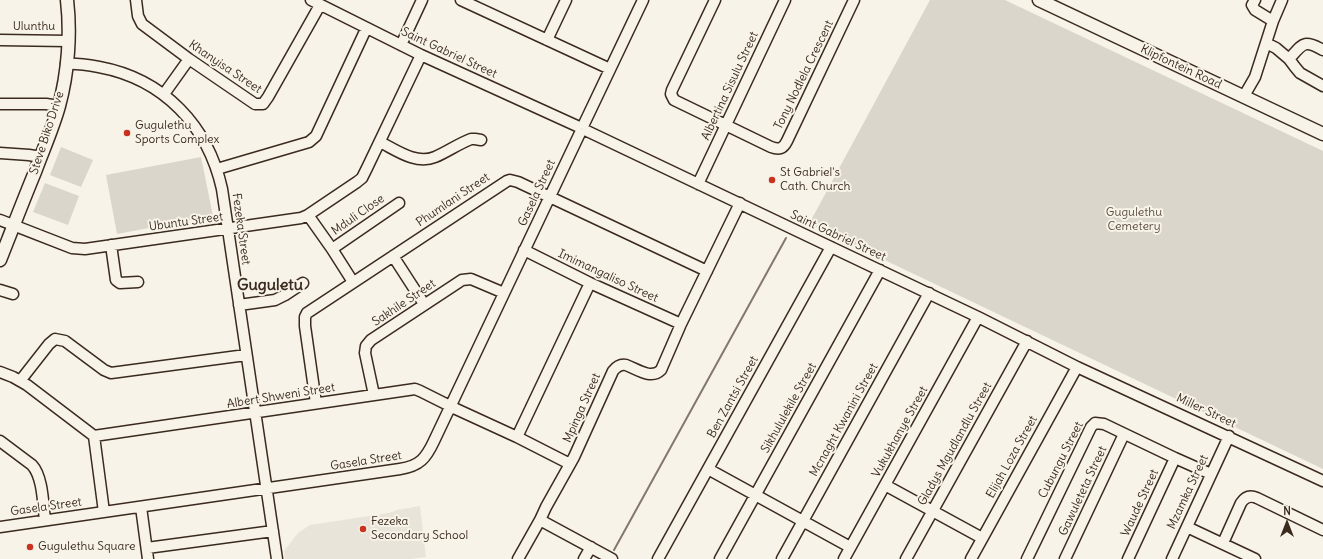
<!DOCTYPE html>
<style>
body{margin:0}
#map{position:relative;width:1323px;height:559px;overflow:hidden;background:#f7f3e8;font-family:Delius,sans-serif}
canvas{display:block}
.north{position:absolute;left:1267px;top:503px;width:40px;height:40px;-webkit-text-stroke:3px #f7f3e8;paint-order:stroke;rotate:0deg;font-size:11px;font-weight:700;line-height:16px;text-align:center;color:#3b2a1e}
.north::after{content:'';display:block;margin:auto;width:14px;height:18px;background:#3b2a1e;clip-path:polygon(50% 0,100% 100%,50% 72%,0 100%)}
</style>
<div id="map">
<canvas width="1323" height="559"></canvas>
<div class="north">N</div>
</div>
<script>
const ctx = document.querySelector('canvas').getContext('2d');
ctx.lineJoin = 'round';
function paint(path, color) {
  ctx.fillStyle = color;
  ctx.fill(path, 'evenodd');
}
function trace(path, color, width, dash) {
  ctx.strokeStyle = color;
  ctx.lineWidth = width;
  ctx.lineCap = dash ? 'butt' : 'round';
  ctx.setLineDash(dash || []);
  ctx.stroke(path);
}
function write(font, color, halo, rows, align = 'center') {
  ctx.font = font + ' Delius,sans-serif';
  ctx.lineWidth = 4;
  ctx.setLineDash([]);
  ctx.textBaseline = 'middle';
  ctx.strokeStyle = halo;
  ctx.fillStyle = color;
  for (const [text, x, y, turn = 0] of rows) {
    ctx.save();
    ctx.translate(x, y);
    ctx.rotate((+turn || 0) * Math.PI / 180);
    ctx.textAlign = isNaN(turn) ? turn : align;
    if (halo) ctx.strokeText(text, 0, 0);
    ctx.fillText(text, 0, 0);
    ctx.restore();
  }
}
paint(new Path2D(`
 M420,506L426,557L411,559H285L284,551L298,533L310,525L389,513L397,510Z`), '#e9e4d9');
paint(new Path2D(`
 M930,0H1005L1323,151V469L809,224Z
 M61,147L93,160L81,187L50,175Z
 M201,157L213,216L117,234L106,175Z
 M45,183L79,196L68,225L33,212Z`), '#dbd6cb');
trace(new Path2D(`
 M614,550L786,238`), '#84786c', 2);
const minor = new Path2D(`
 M136,0L138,16L142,24L189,59L255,104H263L268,97L320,5
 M311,0L421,55L577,126
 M461,0L610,69
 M715,0L672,90L671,94L674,100L771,147C779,150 783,149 787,141L854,0
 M1255,0L1252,5L1255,10L1273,21
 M0,40L68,41
 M547,40L566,0
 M1266,43L1276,48L1289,59L1295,67L1300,73L1323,86
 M401,45L422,0
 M1289,59C1303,44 1303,39 1323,50
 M66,64C77,63 88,65 99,67C164,79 208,126 222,189L277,559
 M164,94L189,59
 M1244,96L1255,77L1273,21L1282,0
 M0,104H46L59,106
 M584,124L643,0
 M587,131L978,317L1077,367L1323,481
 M380,142C396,150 416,165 435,157C447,152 458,144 471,139H475L481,140
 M0,153L29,155L41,157
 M217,169L309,142L316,136L366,29
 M698,184L785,0
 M308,215L332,249L353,282
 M0,220L72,248L85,249L301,218L308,215L357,182L362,178L367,168L421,55
 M111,245L116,280L120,283L138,282
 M332,249L399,203
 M524,250L590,283L681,324
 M393,256L424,304
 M0,290L13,294
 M239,305L275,300L285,295L303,283
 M0,372L13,377L27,385L94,436L415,389L420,391L456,409L517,437L570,464
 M20,381L49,344L55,339L65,341L104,370L111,373L246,355
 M374,395L365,353L366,346L371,340L462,280L471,279L504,293
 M316,403L305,326V317L307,313L507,181L510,180L518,182L707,271
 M94,436L104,512
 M517,437L590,283
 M0,441L32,465C43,477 43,504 45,520
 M708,469L850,547
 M885,485L982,538
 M141,507L148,559
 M540,520L612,559
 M0,527L400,469C420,466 426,458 434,441L580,133
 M1187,527L1255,559
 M1223,543L1241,503C1245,497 1250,495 1257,498L1323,530
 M147,548L273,531
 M518,559L540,520L546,507L574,457L613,371C617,366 621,364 626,365C637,369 651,380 661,370L681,324L740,203
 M584,559L591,547
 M658,559L831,247
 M720,559L880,270
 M782,559L929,293
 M844,559L978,317
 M906,559L1027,341
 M971,559L1077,367
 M1027,559L1091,427L1095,423L1104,424L1175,458L1211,474
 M1065,559L1124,434
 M1128,559L1175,458
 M1172,559L1229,436`);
const major = new Path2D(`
 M1039,0L1323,134
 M0,260C12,230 23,201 35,172C43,150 53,128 59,106C68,73 71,34 67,0`);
trace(minor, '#3b2a1e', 13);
trace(major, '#3b2a1e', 15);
trace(minor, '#f7f3e8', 10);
trace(major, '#f7f3e8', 12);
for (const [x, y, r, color] of [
 [127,133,4,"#c8321e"],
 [772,180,4,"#c8321e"],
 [363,529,4,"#c8321e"],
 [30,547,4,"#c8321e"]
]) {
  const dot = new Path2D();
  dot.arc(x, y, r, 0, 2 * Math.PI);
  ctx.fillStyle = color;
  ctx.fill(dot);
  trace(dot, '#f7f3e8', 1.5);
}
write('12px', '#3b2a1e', '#f7f3e8', [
 ["Ulunthu",34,27],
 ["Saint Gabriel Street",449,53,25],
 ["Khanyisa Street",225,67,34],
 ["Klipfontein Road",1181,67,25],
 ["Tony Nodlela Crescent",804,75,-64],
 ["Albertina Sisulu Street",730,86,-65],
 ["Steve Biko Drive",47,133,-72],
 ["Gasela Street",537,193,-65],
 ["Phumlani Street",453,200,-34],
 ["Mduli Close",358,215,-35],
 ["Ubuntu Street",186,222,-8],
 ["Fezeka Street",241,229,82],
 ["Saint Gabriel Street",838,236,25],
 ["Imimangaliso Street",608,276,25],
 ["Sakhile Street",404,303,-34],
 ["Albert Shweni Street",281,396,-9],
 ["Ben Zantsi Street",733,397,-61],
 ["Mpinga Street",582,408,-66],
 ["Sikhululekile Street",789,408,-61],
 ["Miller Street",1206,411,25],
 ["Mcnaght Kwanini Street",844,420,-61],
 ["Vukukhanye Street",900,432,-61],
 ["Gladys Mgudlandlu Street",955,444,-61],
 ["Elijah Loza Street",1012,457,-61],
 ["Cubungu Street",1061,460,-63],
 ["Gasela Street",366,461,-9],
 ["Gawuleteta Street",1083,491,-65],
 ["Mzamka Street",1188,492,-65],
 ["Waude Street",1140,503,-65],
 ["Gasela Street",46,507,-8]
]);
write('12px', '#3b2a1e', '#f7f3e8', [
 ["Gugulethu",135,126],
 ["Sports Complex",135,140],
 ["St Gabriel's",780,173],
 ["Cath. Church",780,187],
 ["Fezeka",371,522],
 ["Secondary School",371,536],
 ["Gugulethu Square",38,547]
], 'left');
write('12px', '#5b4c41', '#f7f3e8', [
 ["Gugulethu",1134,213],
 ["Cemetery",1134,227]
]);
write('bold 16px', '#3b2a1e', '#f7f3e8', [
 ["Guguletu",270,285]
]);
</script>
